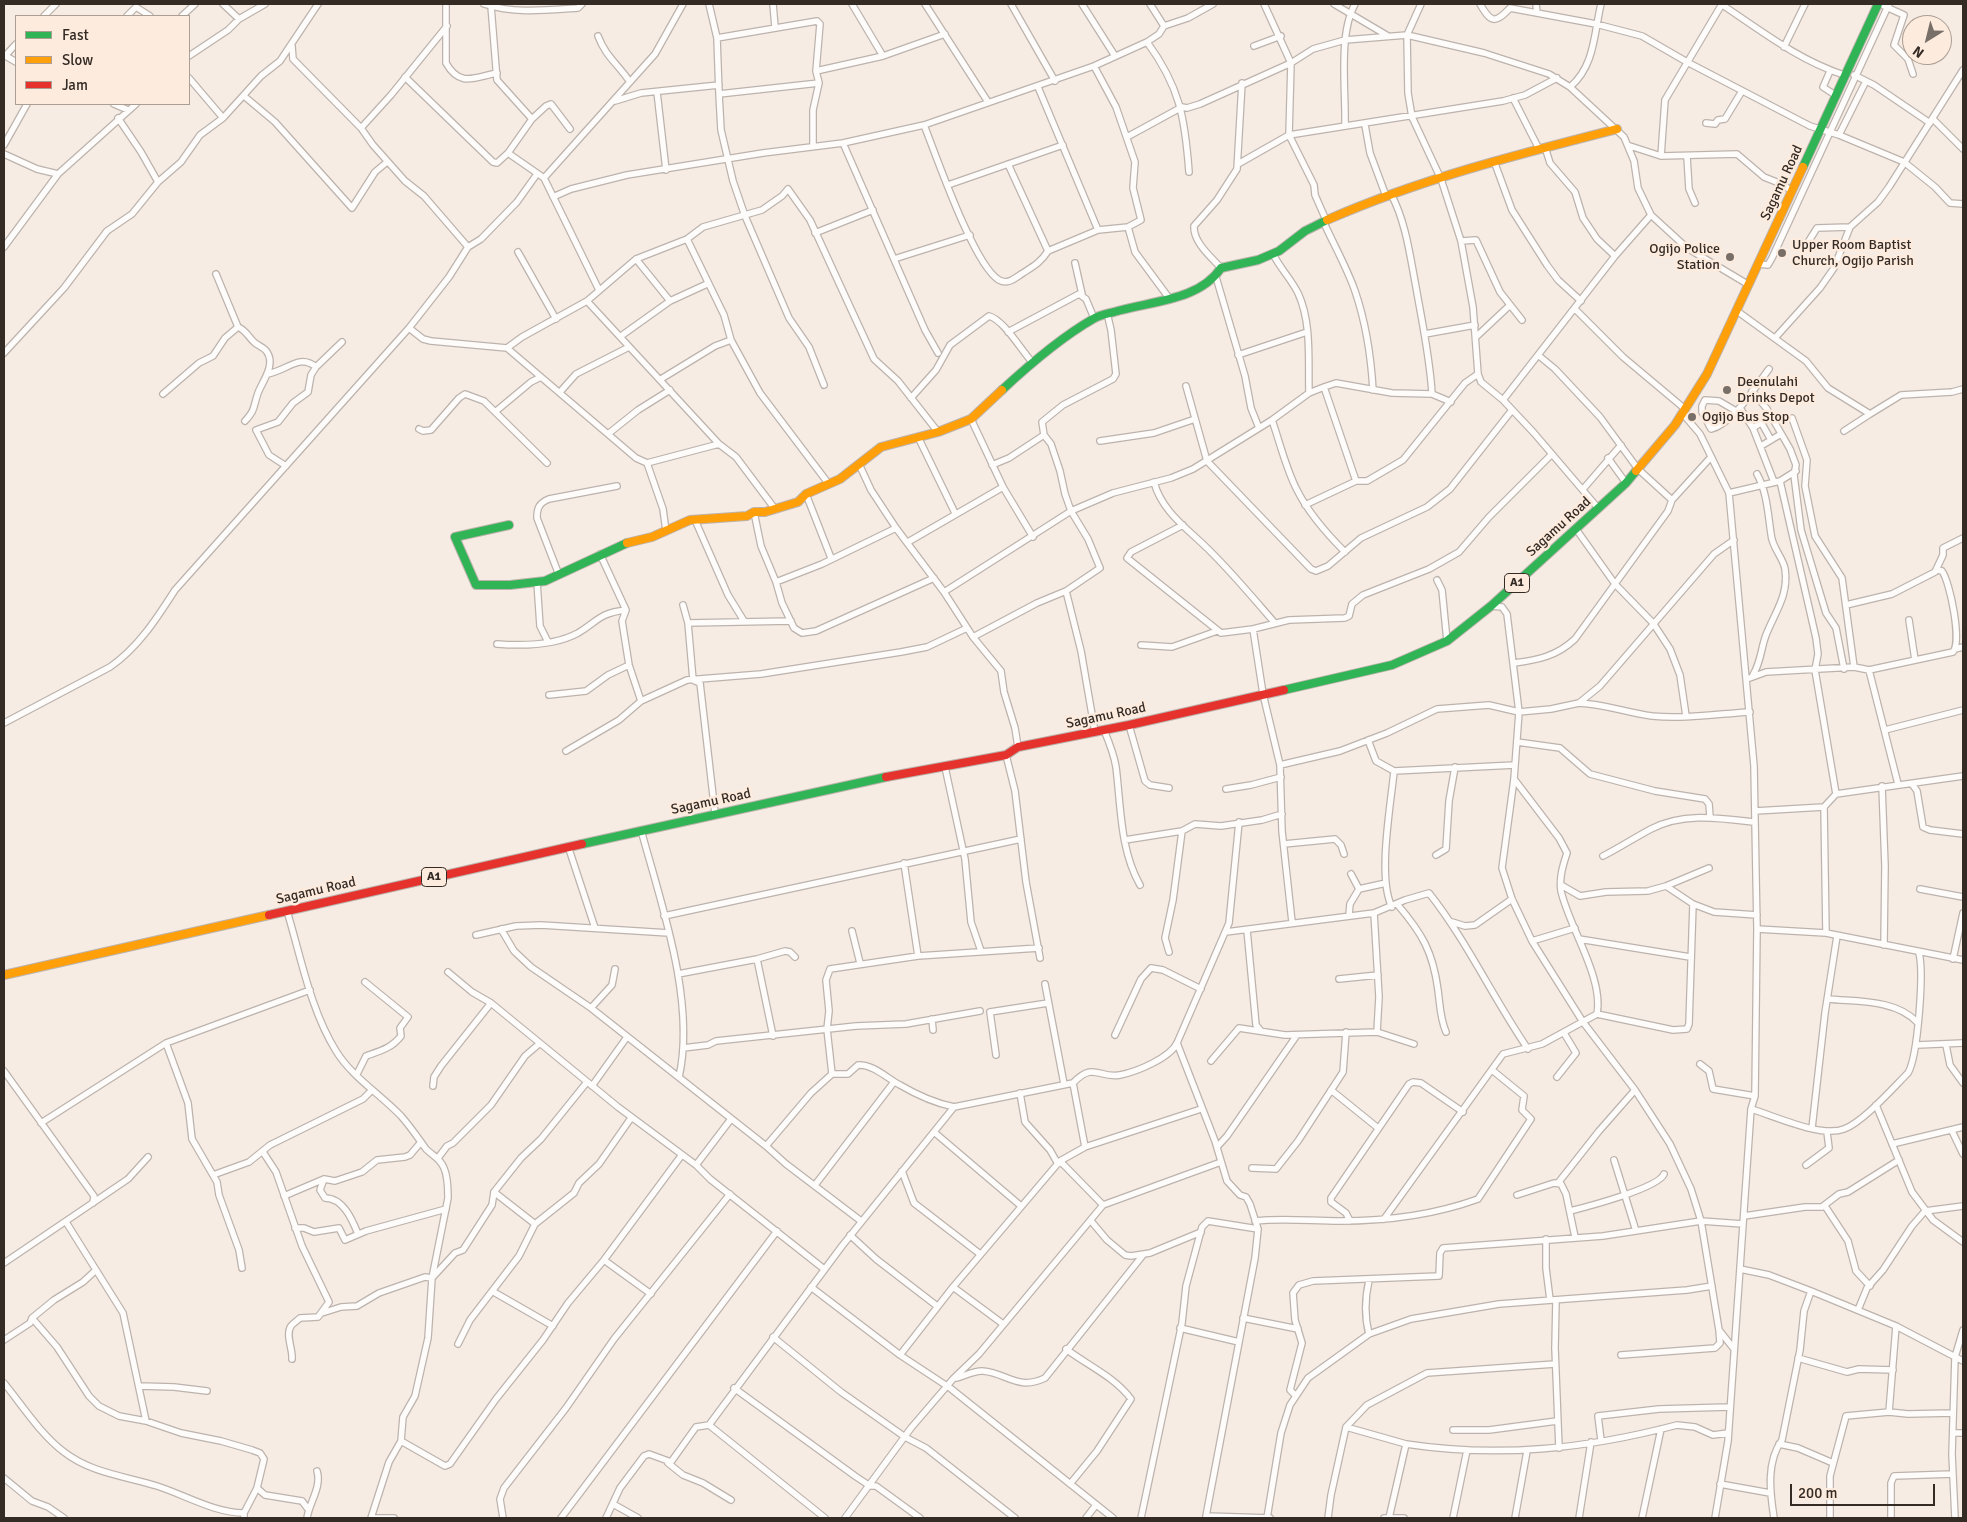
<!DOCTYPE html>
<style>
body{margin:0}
#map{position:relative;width:1967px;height:1522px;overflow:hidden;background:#f6ece4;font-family:Signika,sans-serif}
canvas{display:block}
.frame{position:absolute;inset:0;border:5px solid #342b25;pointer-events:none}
.legend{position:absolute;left:15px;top:15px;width:175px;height:90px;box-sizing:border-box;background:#fdebdd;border:1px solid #ad9e93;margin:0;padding:6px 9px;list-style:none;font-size:15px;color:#342b25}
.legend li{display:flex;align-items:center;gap:10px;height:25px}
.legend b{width:25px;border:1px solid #ad9e93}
.north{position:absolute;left:1902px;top:15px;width:50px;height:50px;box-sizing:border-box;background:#fdebdd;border:1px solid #ad9e93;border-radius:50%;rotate:216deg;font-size:14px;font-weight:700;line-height:20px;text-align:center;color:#342b25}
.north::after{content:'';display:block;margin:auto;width:18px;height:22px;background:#786f68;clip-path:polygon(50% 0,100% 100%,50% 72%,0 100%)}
.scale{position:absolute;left:1790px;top:1484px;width:145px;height:22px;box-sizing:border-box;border:2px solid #342b25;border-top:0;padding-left:6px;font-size:15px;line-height:18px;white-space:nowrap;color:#342b25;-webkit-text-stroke:4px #fdebdd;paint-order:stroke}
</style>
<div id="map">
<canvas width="1967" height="1522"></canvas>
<div class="frame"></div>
<ul class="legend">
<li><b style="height:6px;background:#30b455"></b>Fast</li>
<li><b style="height:6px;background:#ff9f0a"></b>Slow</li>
<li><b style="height:6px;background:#e5322d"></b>Jam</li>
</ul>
<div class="north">N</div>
<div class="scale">200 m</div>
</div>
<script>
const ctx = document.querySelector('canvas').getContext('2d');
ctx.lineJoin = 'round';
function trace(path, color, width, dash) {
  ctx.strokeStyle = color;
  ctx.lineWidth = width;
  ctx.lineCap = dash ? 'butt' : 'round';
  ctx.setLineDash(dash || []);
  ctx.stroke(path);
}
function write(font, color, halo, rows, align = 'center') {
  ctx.font = font + ' Signika,sans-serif';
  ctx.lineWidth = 5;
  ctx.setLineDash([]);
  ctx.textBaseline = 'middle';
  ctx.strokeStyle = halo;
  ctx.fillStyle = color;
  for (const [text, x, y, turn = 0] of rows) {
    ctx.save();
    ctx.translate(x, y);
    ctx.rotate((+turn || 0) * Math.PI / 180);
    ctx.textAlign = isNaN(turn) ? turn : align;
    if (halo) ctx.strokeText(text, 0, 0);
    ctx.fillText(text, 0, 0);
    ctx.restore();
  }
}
const street = new Path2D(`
 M223,4L239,19
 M446,4V63C460,88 475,77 497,73
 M484,4C515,14 547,10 578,8L582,4
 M709,4L717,38L817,21L820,24L816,71L819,83L813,110V146
 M773,4L775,27
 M852,4L883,56L945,34
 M925,4L988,102
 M1011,4L1055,81
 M1082,4L1115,56
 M1150,4L1164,26
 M1264,4L1291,63L1289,135L1314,185L1315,195L1326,220
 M1334,4L1388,36
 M1480,4C1491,23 1495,24 1510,8L1596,24L1642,36L1687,62L1810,126L1839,135L1904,162L1935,187L1950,203L1963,204
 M1536,4L1537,13
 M1721,4C1760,30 1798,60 1844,75
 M491,6L497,80L532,119L546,106L551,104L570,129
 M1884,6L1904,15L1894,45L1908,59L1913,74
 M44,16L56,4
 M127,16L136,7L150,16
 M182,16L195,4
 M598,36C606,57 617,63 630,82
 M717,38L719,94L819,83
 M1147,42C1180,87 1185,118 1189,172
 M292,46L293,59L361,128L373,145L405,181L424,196L468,247
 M1254,46L1281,36
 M1784,47L1805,4
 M4,55L16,62
 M5,56L16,44
 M189,56L228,30L239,19L265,4
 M816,71L883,56
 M1830,71L1823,87L1835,95
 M1854,75L1874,85L1930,123
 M405,77L493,162L497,163L508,153L532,119
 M189,78L223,118
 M1038,87L1098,230
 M1570,87C1595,66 1594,33 1601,4
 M657,92L666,170
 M719,94L721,130L733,181L745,216L789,318L809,347L824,385
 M244,96L275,122L352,208L375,172L387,162
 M1513,98L1539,149
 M615,101L641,93L719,85
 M114,104L128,110
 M118,118L141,152L158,182
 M1933,119L1963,149
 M1706,123L1715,124L1718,120L1725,119L1742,91
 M924,125C936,155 974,266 999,280C1008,285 1015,278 1023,273C1034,266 1041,262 1048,251L1098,230L1128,227L1141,220L1133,188L1135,162L1116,107L1094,66
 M1365,125L1370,153L1386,196
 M1345,126C1346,91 1338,34 1355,4
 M361,128L391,95L447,26
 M1839,135L1866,81
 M1127,137L1182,107L1187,108L1200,104L1291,63L1313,49L1345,40L1407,35L1484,53L1549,74L1570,87L1624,137L1634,161L1638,188L1651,215L1687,248L1749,285
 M843,143L925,330L938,353
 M4,145L27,104
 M1630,146L1661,156L1737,154L1764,177L1784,185L1791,191
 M1545,147L1550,163L1575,192L1583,218L1597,239L1615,256
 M508,153L544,178L599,290
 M4,154L37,169L58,174
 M1661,156L1665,100L1722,4
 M1687,157L1689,189L1695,203
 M1494,161L1512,210L1547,265L1558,280L1581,301
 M1008,164L1048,251
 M1238,164L1289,135L1503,101L1525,95L1557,78
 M544,178L655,54L683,4
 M948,185L1063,145
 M1391,194C1406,222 1410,256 1416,287C1422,322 1430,358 1432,394
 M553,197L571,189L627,175L763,153L843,143L924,125L1094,66L1147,42L1159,34L1164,26L1188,18L1213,4
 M1324,223C1334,245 1347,268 1355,291C1366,323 1371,356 1373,390
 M1128,227L1135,252L1169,298
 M815,233L873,210
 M687,239L724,315L731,340L760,393L828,483
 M1461,241L1476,240L1500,292L1522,320
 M4,247L58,174L136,104
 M1805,247L1817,228L1850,227
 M518,252L556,319
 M1273,254C1280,268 1291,279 1298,293C1312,323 1308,361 1309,393
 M636,259L670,301
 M894,259L970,235
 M1075,263L1082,294
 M1758,264L1768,265L1772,258L1889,4
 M1221,268C1211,257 1193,242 1194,226L1217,200L1237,169L1242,83
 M1216,277L1245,376L1251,408L1259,428
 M587,301L719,444L736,457L775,509
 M1575,309L1623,357L1685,409
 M1737,311L1806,361L1828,388L1870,414L1901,395L1952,392L1963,389
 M238,327C247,331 248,337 255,343C259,346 265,348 267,352C276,365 262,382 258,393C253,407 256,409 245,421
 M409,328L423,339L431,341L507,348L636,458L647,463L719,444
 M1008,332L1079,294L1086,299L1094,318
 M1425,334L1475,325
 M621,336L670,301L707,284
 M1476,337L1509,306
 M1775,338L1820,288L1834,268L1850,227L1878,202L1889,187L1963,70
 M507,348L522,337L587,301L636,259L687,239L703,227L762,210L782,196L788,189L810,220L874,359L898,381L938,432
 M4,353L64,288L107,231L132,214L158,182L181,162L200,135L223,118L261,76L280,61L318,4
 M1238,355L1307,332
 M1538,355L1555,369L1600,417L1638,469L1672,500
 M316,367L342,342
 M267,374C287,371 299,353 316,367L311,375L308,392L293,403L278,422L256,430L269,455L286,466
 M1478,374L1481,382L1503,400L1534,433L1598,508
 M661,379L715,346L731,340
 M1186,386L1207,461L1311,569L1316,571L1328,566L1361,538L1427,507L1450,489L1512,410
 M1324,387L1356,481
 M1752,391L1767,409L1790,449L1796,465L1794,475L1801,530L1826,613L1836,628L1844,669
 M560,392L576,374L629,347
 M163,394L199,363L213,356L225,338L238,327L216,274
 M911,398L936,370L950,345L989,316C1004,320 1021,350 1032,362
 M1503,400L1615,256L1651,215
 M1740,408L1753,428L1774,482
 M1736,411L1719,401L1705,400L1702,406V412L1711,429C1733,424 1756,386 1769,369
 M495,412L531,382L541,377
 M1683,414L1700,434L1729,493L1754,766L1757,929L1755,1096L1751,1109L1728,1441L1715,1518
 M1792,418L1807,460L1805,486L1815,536L1842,578L1854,667
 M971,419L1003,487L1033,537
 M1272,420C1280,443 1286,469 1297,490C1309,514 1326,533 1345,552
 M1761,422L1771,440
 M1753,428L1771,416
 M419,429L423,431L431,430L459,398L465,394L484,401L547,463
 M1844,431L1870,414
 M608,434L638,410L670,390
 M918,437L955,513
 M1100,441L1154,433L1195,419
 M1761,446L1781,434
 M1608,458L1626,483
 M647,463L663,509L666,531
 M859,464L871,490L896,528L944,592L973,637L1001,671L1004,692L1015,728L1018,747
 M992,465L1009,458L1044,435
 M1780,481L1816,638L1818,654L1815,670L1836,794
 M1154,482C1162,513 1191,531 1212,553C1234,575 1254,599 1274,622
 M1584,488L1621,445
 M1729,493L1780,481L1796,471
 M806,494L831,558
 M1305,505L1356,481H1367L1403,460L1465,383L1478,374L1473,307L1461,241L1441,179L1412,117L1408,93L1407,35L1421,4
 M754,512L761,546L776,582L782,603L794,628L802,633L816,631L934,578
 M695,520L728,595L744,621
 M1183,525L1131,552L1127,558L1221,633L1253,629L1289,620L1345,618L1349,616L1352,604L1363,595L1429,569L1459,552L1489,517L1551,455
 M1576,529L1615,584L1653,623L1670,649L1680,675L1686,716
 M908,542L1003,487
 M600,554L626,610L622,621L629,665L641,701
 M559,575L537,518C537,508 539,503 549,499L617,486
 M1437,580L1442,590L1447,641
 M537,582L540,626L548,642
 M776,582L822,564L896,528
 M1066,591L1081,651L1095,732
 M944,592L1071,511L1113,493L1171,478L1193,469L1272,420L1309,393L1324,387L1336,383L1392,393L1432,394L1451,402
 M683,605L688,623L693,680
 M1846,605L1892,594L1935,572L1943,555V548L1963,538
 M1491,606L1502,607L1507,614L1519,712L1514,779L1502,868L1512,899L1532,941L1583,1022L1635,1090L1670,1144L1691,1189L1701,1221L1719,1330L1734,1349
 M1909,620L1915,660
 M688,623L791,621
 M1253,629L1263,694L1280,765L1282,831L1292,922
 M973,637L1037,603L1066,591L1100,568L1088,539L1071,511L1065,494L1060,471L1051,444L1044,435L1042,422L1063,405L1113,379L1116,374L1111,330L1107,313
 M497,644C523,646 554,646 578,633C598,621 599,613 626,610
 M1141,645L1172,647L1217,631
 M1955,649L1963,647
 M1514,663C1538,660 1557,656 1575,639L1668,511L1672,500L1711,457
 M1869,670L1898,784
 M1753,675C1761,662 1761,648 1766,635C1775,612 1789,595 1785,569C1783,557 1772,548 1771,534C1768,514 1767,492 1757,474
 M1747,679L1766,672L1854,667L1869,670L1953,652C1962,641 1950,582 1942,571L1938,570
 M695,681L700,683L715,813
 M549,695L586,691L608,675L629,665
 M1579,703C1605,704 1627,713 1652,716C1684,719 1717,714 1750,712
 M4,723L110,667C138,648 157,618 175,590L409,328L449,277L468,247L481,239L517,202L537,174
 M1129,725L1145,781L1150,785L1169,788
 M1104,730C1109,742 1114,754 1116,767C1121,807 1120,850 1140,885
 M1885,730L1963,710
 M1368,740L1376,761L1394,771L1515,765
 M1517,742L1560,748L1590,774L1655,791L1705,799L1709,804L1710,817
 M566,751L619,720L641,701L687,680L761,674L901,652L927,647L967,628
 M1006,755L1015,791L1026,882L1040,958
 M1280,765L1340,751L1387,733L1437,709L1489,705L1519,712L1551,709L1579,703L1600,686L1714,554L1734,540
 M945,767L965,859L971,922L981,951
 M1912,784L1917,791L1923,827L1930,830L1963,834
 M1882,786L1885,866L1884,945
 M1226,789L1251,785L1281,777
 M1824,807L1826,933
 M1755,811L1824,807L1836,794L1963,776
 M641,830C661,903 696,1002 679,1077
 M1125,840L1182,831L1195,824L1221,826L1262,820L1282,814
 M1284,844L1335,839L1341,845L1344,854
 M568,846L595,928
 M1436,855L1446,849L1449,801L1455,767
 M1603,856C1619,848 1634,838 1651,829C1683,812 1720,818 1754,822
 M904,863L918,956
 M1351,874L1359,889
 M1561,885L1580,896L1606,892L1648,891L1666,886L1693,904L1714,912L1757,915
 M1666,886L1709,868
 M1920,889L1963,897
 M1397,904C1422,933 1433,952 1438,990C1440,1005 1440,1018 1446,1032
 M1392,907C1377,878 1391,804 1394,771
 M287,911C301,957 310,1009 336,1051C352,1077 380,1094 401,1116C410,1126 418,1138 426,1149C433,1156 440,1158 444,1168C448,1177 448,1188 448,1198L432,1278L428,1338L415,1396L403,1417L401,1441L389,1462L371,1518
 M1374,913L1379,997L1377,1032
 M1349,915L1350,904L1359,889L1386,883
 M664,916L1021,839
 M1452,922L1465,926L1475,925L1512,899
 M501,929L514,951L531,967L591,1008L766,1146L786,1164L861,1221
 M1757,929L1826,933L1963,960
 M1247,930L1256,1025L1261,1031
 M852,931L860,963
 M1226,932L1374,913L1405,900L1429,893C1467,941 1493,998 1528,1049
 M476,935L516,926L541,925L669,933
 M1579,939L1690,957
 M1532,941L1575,928
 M1169,952L1165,938L1173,900L1182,831
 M757,959L773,1036
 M1953,959L1963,913
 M448,972L472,992L491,1003L618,1107L696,1165L710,1179L824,1269
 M678,974L757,959L785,951L790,952L795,957
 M1339,979L1378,975
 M1045,984L1064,1084
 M1828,999C1857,1002 1895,999 1917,1022
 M591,1008L612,985L615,969
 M1597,1014L1673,1030L1687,1029L1689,1024L1693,904
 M932,1019L933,1030
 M1115,1035L1141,979L1151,968L1163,970L1201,989
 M166,1043L188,1103L192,1139L217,1182L219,1195L239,1250L242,1268
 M1177,1043L1215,1141L1227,1181L1240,1195L1246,1197L1250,1204L1258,1229L1255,1258L1206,1516L1270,1518
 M1917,1045L1963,1043
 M1946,1045L1950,1065L1963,1083
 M683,1048L708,1045L716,1041L856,1026L906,1024L980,1011
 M996,1055L990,1012L1048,1003
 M1211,1061L1239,1028L1285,1035L1377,1032L1414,1044
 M1700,1064L1709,1071L1713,1089L1755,1096
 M4,1071L94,1196L93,1203
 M357,1074L366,1056C380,1051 392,1048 401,1036L400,1028L408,1017L365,982
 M832,1074L827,1029L829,1011L826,980L830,969L918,956L1039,948
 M1557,1077L1576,1053L1564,1033
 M1073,1083L1085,1147
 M433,1086L434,1077L441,1066L491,1003
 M592,1086L627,1037
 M1331,1090L1378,1128
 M1020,1093L1025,1122L1050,1150L1058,1164
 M1876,1105L1912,1192L1933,1220L1963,1242
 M1751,1109C1775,1116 1821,1138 1844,1129C1863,1122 1893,1088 1908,1073C1918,1056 1924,972 1919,953
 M41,1123L166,1043L310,990
 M1812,1128L1825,1013L1837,936
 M1952,1131L1963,1154
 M934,1132L1021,1206
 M1892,1144L1963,1127
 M766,1146L811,1093L832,1074H848L858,1065C873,1064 888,1079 900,1085C917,1095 935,1103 954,1107L1073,1083C1094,1061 1099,1079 1120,1075C1136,1072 1170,1058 1177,1043L1229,923L1239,822
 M1217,1147L1227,1136L1297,1035
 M263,1152L276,1172L302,1246L329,1302L318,1317L300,1318C297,1321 293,1323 291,1326C285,1335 293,1349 292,1359
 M438,1158L447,1146L453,1143L491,1105L525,1056L539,1044
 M1614,1160L1636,1231
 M696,1165L731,1119
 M1806,1165L1829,1148L1827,1132
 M1252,1168L1276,1169L1298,1141L1343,1072L1346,1032
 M902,1171L914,1203L980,1254
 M213,1175L249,1162L270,1145L363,1099L372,1090
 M324,1179L320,1190L325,1198C343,1198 352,1219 358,1234
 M1558,1183L1599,1131L1635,1090
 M815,1185L894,1082
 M1517,1195L1554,1183L1561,1184L1566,1194L1575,1237
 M284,1196L324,1179L335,1181L362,1172L377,1160L405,1157L410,1155L421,1142
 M1103,1205L1060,1161L1085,1147L1201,1109
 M1825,1206L1848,1241L1856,1271L1870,1286
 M1570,1211C1586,1207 1659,1188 1664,1174
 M1744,1216L1805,1207H1822L1839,1194L1848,1192L1899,1160
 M1384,1219L1503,1054L1542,1044L1597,1014C1604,978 1569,927 1561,891C1559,878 1563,865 1567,853L1559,838L1514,779
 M1091,1221L1107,1240L1125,1255L1131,1256L1150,1253L1201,1232
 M1255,1221C1283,1218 1311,1221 1339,1221C1386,1221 1434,1215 1478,1199L1531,1119L1522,1110L1524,1096L1492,1070
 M1350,1221L1346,1213L1331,1202V1198L1409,1084L1413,1082L1421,1083L1463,1112
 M66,1222L123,1313L146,1421
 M535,1224L494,1192L521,1158L541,1139L587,1082
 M295,1228H304L314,1232L339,1228L345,1240L366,1231L446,1209
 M850,1235L876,1259L937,1306
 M1546,1239V1268L1550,1300
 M604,1260L651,1294
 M4,1263L128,1179L148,1157
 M1740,1269L1769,1275L1811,1291L1896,1326L1963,1361
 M811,1287L900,1355L950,1388L1113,1518
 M953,1287L1003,1324
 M492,1291L553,1326
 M1556,1300L1555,1348L1559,1448
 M1858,1310L1867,1288L1883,1270L1912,1226L1925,1211L1963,1206
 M322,1313L341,1307L357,1306L379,1293L425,1277L432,1278L455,1253L463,1250L492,1205L494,1192
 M32,1318L57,1347L89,1396L99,1406L119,1416L146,1421L181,1433L221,1441L252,1450L260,1453L264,1459L257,1488L244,1513
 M1243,1318L1298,1329
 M1180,1328L1239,1342
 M1369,1334C1364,1315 1365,1298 1369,1280
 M773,1337L841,1392L905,1437L926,1448L1015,1518
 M4,1340L30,1323L32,1318L54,1300L83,1282L96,1270
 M458,1344L470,1320L519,1256L535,1224L574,1193L579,1183L599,1164L631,1118
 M1066,1349C1087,1365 1115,1377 1131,1399L1097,1451L1070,1484
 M900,1355L953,1287L1060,1161
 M1621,1355L1715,1348L1720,1343L1719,1330
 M1798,1358L1847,1372L1859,1369L1893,1370
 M956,1378C965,1376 975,1370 983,1371C1007,1373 1018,1391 1045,1378L1143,1255
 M4,1383C22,1405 41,1435 64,1452C91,1473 125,1476 157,1486C185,1495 215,1513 244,1513V1518
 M139,1386L174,1387L207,1391
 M734,1388L855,1476L870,1486H876L920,1518
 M1296,1396L1290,1390L1302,1343L1295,1320L1293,1293L1299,1285L1313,1281L1439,1276L1440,1253L1443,1248L1603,1236L1701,1221L1743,1224
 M1889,1412L1896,1326
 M709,1425L825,1518
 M1346,1427L1406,1444
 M1453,1430H1489L1557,1421
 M1954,1433H1963
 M1601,1440L1598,1416L1659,1409L1729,1407
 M401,1441L445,1466L450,1464L496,1399L543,1340L568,1303L604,1260L681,1156
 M1779,1444L1798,1448L1833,1463
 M668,1463L683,1475L703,1483L731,1500
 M4,1478L32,1501L48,1507L64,1518
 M1720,1484L1770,1493
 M257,1488L265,1495L302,1501L308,1509
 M613,1504L638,1518
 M307,1518C309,1503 322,1487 317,1471
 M372,1518H394
 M503,1518L500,1499L504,1488L566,1408L614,1339L730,1194
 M561,1518L777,1231
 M606,1518L620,1488L644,1456L649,1454L671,1462L696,1427L709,1425L842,1246L954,1107
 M845,1518L911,1428L953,1379L979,1354L1103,1205L1221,1162
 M1086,1518L1096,1505
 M1141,1518L1182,1323L1186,1286L1202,1227L1208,1221L1258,1229
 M1267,1518L1281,1433L1290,1405L1308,1378L1369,1334L1411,1319L1499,1304L1687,1290L1712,1286
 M1328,1518L1331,1495L1346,1427L1367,1405L1427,1373L1555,1364
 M1384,1518H1404
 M1389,1518L1406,1444C1499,1458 1586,1449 1677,1425L1695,1427L1713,1435L1728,1433
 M1453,1518L1467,1450
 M1515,1518L1527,1451
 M1579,1518L1591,1442
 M1642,1518L1661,1429
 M1774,1518C1770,1492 1766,1462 1782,1440L1800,1350L1804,1311L1811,1291
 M1830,1518V1476L1846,1416L1889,1412L1908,1414L1953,1413
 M1891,1518V1483L1894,1476L1953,1474
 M1955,1518L1952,1454L1955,1357L1963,1330`);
const fast = new Path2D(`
 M1803,167L1878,4
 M1002,390C1030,364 1060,338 1093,319C1099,315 1107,314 1114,312C1150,301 1199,301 1221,268L1258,260L1279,251L1305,231L1327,220
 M509,525L455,537L476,585H510L545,581L627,543
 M1284,690L1392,665L1447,641L1491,606L1626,483L1636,471
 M582,844L886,777`);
const slow = new Path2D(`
 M1327,220C1420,179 1519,154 1617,129
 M1636,471L1675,425L1707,374L1803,167
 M627,543L652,537L690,520L747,516L754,512H765L798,502L806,494L840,479L881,447L938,432L971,419L1002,390
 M4,975L269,915`);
const jam = new Path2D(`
 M886,777L1006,755L1018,747L1129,725L1284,690
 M269,915L582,844`);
trace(street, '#bcb3ad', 8);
trace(fast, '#bcb3ad', 10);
trace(slow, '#bcb3ad', 10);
trace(jam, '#bcb3ad', 10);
trace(street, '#fefcfb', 5.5);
trace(fast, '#30b455', 8);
trace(slow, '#ff9f0a', 8);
trace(jam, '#e5322d', 8);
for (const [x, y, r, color] of [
 [1782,253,5,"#786f68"],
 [1730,257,5,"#786f68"],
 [1727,390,5,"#786f68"],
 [1692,417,5,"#786f68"]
]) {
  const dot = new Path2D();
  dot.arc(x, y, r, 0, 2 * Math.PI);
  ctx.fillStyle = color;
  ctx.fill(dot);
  trace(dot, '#fdebdd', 2);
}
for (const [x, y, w] of [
 [1517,583,25],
 [434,877,25]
]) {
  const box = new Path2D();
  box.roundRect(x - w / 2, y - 9.5, w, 19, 4);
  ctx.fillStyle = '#fdebdd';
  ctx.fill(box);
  trace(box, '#342b25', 1);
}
write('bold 12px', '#342b25', null, [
 ["A1",1517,583],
 ["A1",434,877]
]);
write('14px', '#342b25', '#fdebdd', [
 ["Sagamu Road",1782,183,-65],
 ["Sagamu Road",1559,527,-42],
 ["Sagamu Road",1106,716,-12],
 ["Sagamu Road",711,802,-12],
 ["Sagamu Road",316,891,-13]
]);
write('14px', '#342b25', '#fdebdd', [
 ["Upper Room Baptist",1792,245],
 ["Church, Ogijo Parish",1792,261],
 ["Ogijo Police",1720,249,"right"],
 ["Station",1720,265,"right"],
 ["Deenulahi",1737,382],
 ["Drinks Depot",1737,398],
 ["Ogijo Bus Stop",1702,417]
], 'left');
</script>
